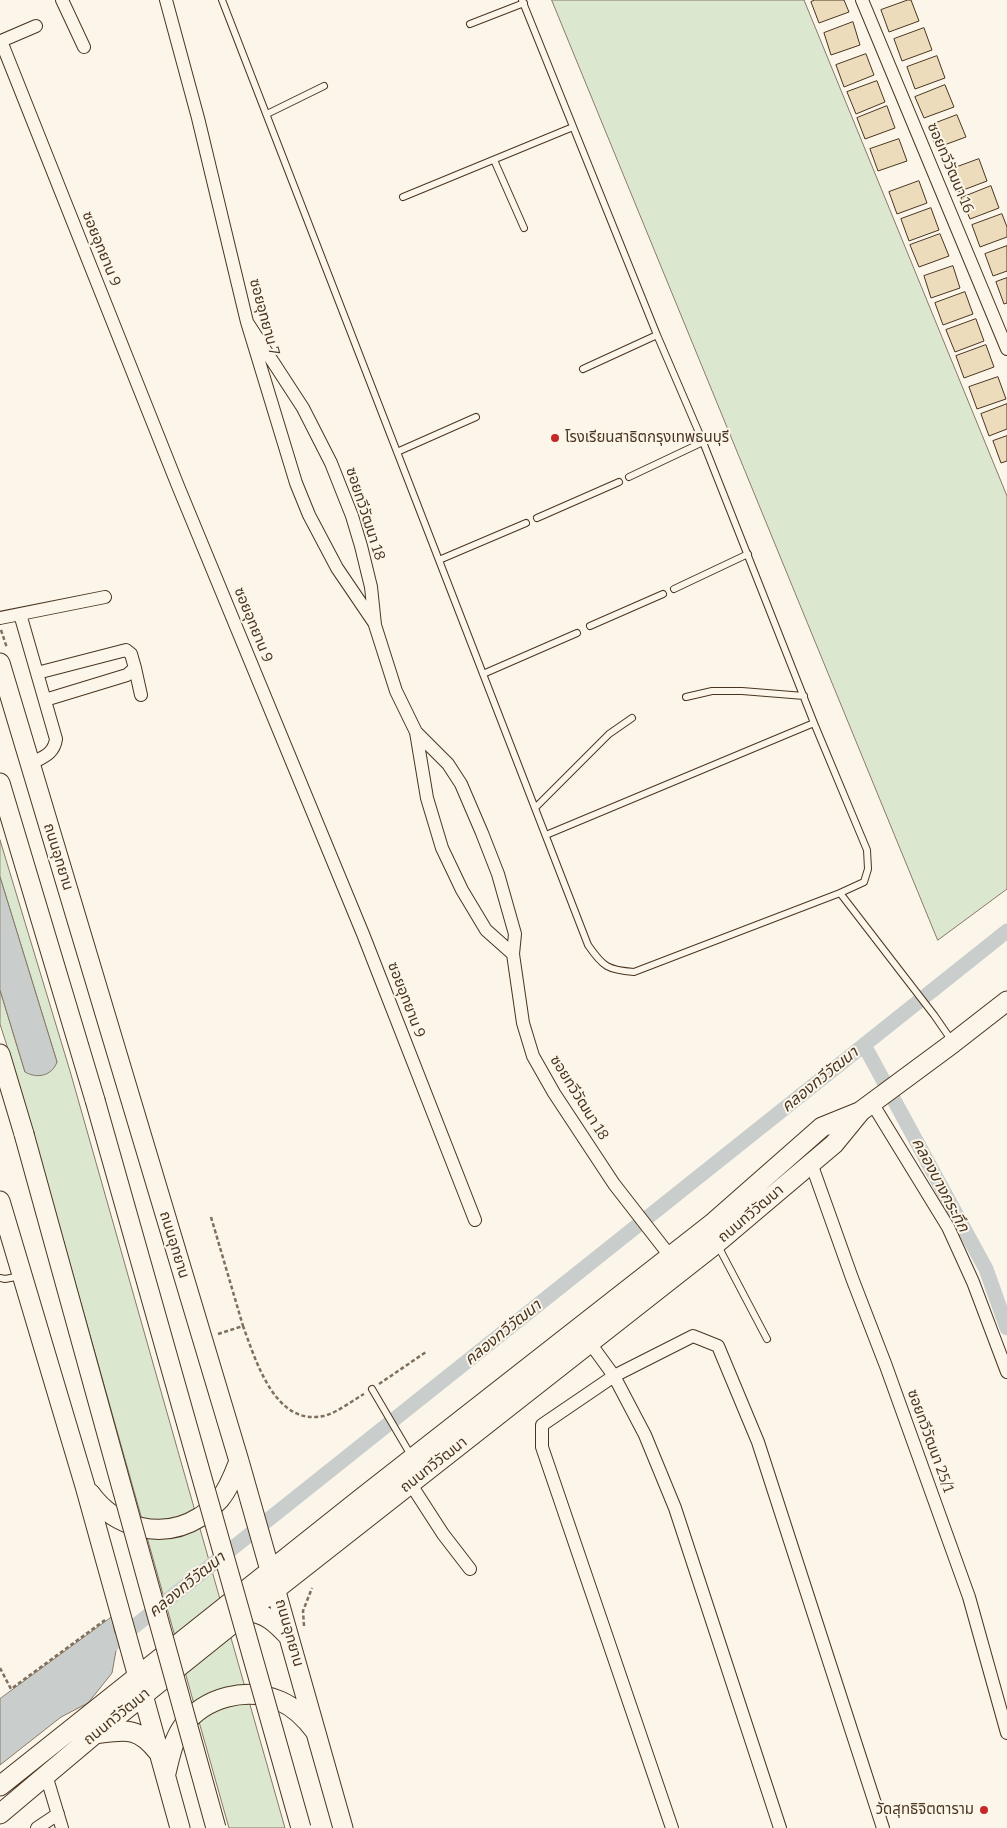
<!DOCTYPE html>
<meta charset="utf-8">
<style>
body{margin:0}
canvas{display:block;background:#fbf6e9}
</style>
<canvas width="1007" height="1828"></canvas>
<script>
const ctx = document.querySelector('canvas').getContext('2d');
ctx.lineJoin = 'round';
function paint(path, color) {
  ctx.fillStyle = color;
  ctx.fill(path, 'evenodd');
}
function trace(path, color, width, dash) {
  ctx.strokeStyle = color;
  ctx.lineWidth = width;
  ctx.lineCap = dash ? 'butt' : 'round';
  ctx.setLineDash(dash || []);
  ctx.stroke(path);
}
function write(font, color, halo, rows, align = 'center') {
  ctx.font = font + ' Bitter,"Noto Sans Thai",serif';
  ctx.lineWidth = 4;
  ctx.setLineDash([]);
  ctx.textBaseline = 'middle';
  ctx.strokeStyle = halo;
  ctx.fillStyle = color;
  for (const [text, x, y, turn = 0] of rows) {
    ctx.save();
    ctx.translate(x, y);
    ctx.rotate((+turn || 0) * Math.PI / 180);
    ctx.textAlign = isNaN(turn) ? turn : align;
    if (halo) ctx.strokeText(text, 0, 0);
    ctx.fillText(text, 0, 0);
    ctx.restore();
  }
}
const green = new Path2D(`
 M552,0H804L1007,496V889L938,940Z
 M0,840L70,1071L285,1828H229L20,1087L0,1024V990L25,1072L57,1062L0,877Z`);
paint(green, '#dce7d0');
trace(green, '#887966', 1);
const water = new Path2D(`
 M0,877L57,1062C52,1076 37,1079 25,1072L0,990Z
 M112,1617L117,1645L112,1673L88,1703L61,1717L0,1765V1699Z`);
paint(water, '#c9cecd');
trace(water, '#887966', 1);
trace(new Path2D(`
 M864,1045L986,1269L1007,1328
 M101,1653L1007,931`), '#c9cecd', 15);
const building = new Path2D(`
 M815,0H844L849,12L819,23L811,2Z
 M908,0H911L919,21L889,32L881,10Z
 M853,22L860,45L831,55L824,33Z
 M924,28L932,50L902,61L894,39Z
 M866,54L874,75L844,87L836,65Z
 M937,56L945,78L915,89L907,67Z
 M877,81L885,102L856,114L847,92Z
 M945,85L954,107L924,118L915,97Z
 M887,106L895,128L865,139L857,118Z
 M957,115L966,137L936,148L928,126Z
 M899,139L907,161L878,171L870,149Z
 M979,159L987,181L958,192L949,170Z
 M919,181L927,203L897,214L889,192Z
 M991,186L999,208L970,219L961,198Z
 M931,208L939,230L909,241L901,219Z
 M1002,214L1007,227V237L980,247L972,225Z
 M940,234L949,256L919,267L910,245Z
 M1007,246V271L993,276L985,254Z
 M953,266L960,288L931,298L924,276Z
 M1007,278V303L1004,304L996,282Z
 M965,292L973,314L943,325L935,303Z
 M976,319L984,341L955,352L946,330Z
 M986,345L994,367L964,378L956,356Z
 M998,377L1006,399L977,409L969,387Z
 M1007,404V429L989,436L981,414Z
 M1007,436V461L1001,463L993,441Z`);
paint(building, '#ecdcbc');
trace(building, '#4a3520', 1);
const lane = new Path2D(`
 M222,0L588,945C603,967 608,970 634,972L840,893L934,1015L952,1041
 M522,0L657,335L703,442L814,723L867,850L868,869L864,882L840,893
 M470,24L524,3
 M267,114L324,86
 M494,160L524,228
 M403,197L573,127
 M583,369L657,335
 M397,452L476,417
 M629,477L703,442
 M537,518L619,482
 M439,560L526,523
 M674,589L748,554
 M590,626L663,594
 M483,674L577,633
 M686,697L712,691H742L804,696
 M535,808L609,734L632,718
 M546,835L814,723
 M717,1244L767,1339
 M0,1278L5,1279L21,1276
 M372,1389L412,1457`);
const street = new Path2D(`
 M62,0L84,47
 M166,0L198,118L247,322L296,483L309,515L337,568L375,624
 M862,0L1007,349
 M1,41L36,26
 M0,42L1,41L178,486L363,934L475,1220
 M247,322L303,408L331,463L352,516L361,546L371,587L375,625L396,691L416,732L448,764L461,784L482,833L498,874L515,934L513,954L523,1023L533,1056L554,1093L614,1184L670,1256
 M20,614L56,739C54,754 43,757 30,764
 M0,618L105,597
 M135,668L141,695
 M37,673L126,650L131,654L135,668L127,675L45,700
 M416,732L427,798L442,848L462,890L486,930L513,954
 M872,1103L948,1227L973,1282L1007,1372
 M811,1163L852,1278L886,1366L969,1597L1007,1733
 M590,1343L614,1376L645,1435L675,1508L780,1828
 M410,1483L443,1534L470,1569
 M46,1775L62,1828
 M37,1828L58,1814
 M672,1828L542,1447V1425L614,1376L693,1336L718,1346L758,1442L883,1828`);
const secondary = new Path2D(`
 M0,663L239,1461L343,1828
 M0,783L95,1100
 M0,1054L24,1134
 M0,1201L85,1486L180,1828
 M90,1493C115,1528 162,1541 200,1517C207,1513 214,1505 220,1499C229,1488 234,1474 239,1461
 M247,1612C265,1612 277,1624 289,1637
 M95,1734C125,1730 138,1726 158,1752
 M166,1773C170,1757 173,1740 183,1726C205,1697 247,1686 280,1701C294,1707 306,1719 315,1731
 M0,1786L359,1500L714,1222L822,1127L859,1112
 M0,1814L95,1734L247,1612L717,1243L834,1144L861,1111L953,1043L1007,1001`);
trace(lane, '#4a3520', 8);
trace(street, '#4a3520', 14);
trace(secondary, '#4a3520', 21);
trace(new Path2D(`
 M1,630L7,648
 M211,1217L243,1326
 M218,1334L243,1326C256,1361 276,1430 327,1415C339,1411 352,1401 364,1394
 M379,1384L426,1352
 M304,1626L303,1611L312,1588
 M0,1668L11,1689L105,1620`), '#7f6f5c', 2.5, [4, 2.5]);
trace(lane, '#fbf6e9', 6);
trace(street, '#fbf6e9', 12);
trace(secondary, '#fbf6e9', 19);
const secondaryBridge = new Path2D(`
 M95,1100L301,1828
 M24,1134L216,1828`);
trace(secondaryBridge, '#4a3520', 21, []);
trace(secondaryBridge, '#fbf6e9', 19);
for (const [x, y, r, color] of [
 [555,438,5,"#c62828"],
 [984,1810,5,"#c62828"]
]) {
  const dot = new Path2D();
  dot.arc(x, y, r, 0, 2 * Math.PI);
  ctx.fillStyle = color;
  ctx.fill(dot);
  trace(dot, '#fbf6e9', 2);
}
write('15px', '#4a3520', '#fbf6e9', [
 ["ซอยทวีวัฒนา 16",950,168,67],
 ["ซอยอุทยาน 9",101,249,68],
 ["ซอยอุทยาน 7",264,317,75],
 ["ซอยทวีวัฒนา 18",365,514,72],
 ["ซอยอุทยาน 9",253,625,68],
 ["ถนนอุทยาน",58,857,73],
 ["ซอยอุทยาน 9",406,1000,69],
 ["ซอยทวีวัฒนา 18",579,1098,58],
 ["ถนนทวีวัฒนา",751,1214,-40],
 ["ถนนอุทยาน",174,1245,73],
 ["ซอยทวีวัฒนา 25/1",930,1441,70],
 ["ถนนทวีวัฒนา",434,1465,-38],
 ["ถนนอุทยาน",289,1633,74],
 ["ถนนทวีวัฒนา",117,1717,-39]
]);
write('15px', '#4a3520', '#fbf6e9', [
 ["โรงเรียนสาธิตกรุงเทพธนบุรี",565,438],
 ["วัดสุทธิจิตตาราม",974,1810,"right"]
], 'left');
write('italic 16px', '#4a3520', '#fbf6e9', [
 ["คลองทวีวัฒนา",820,1080,-39],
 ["คลองบางกระทึก",940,1185,62],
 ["คลองทวีวัฒนา",503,1333,-39],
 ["คลองทวีวัฒนา",187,1585,-39]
]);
</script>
